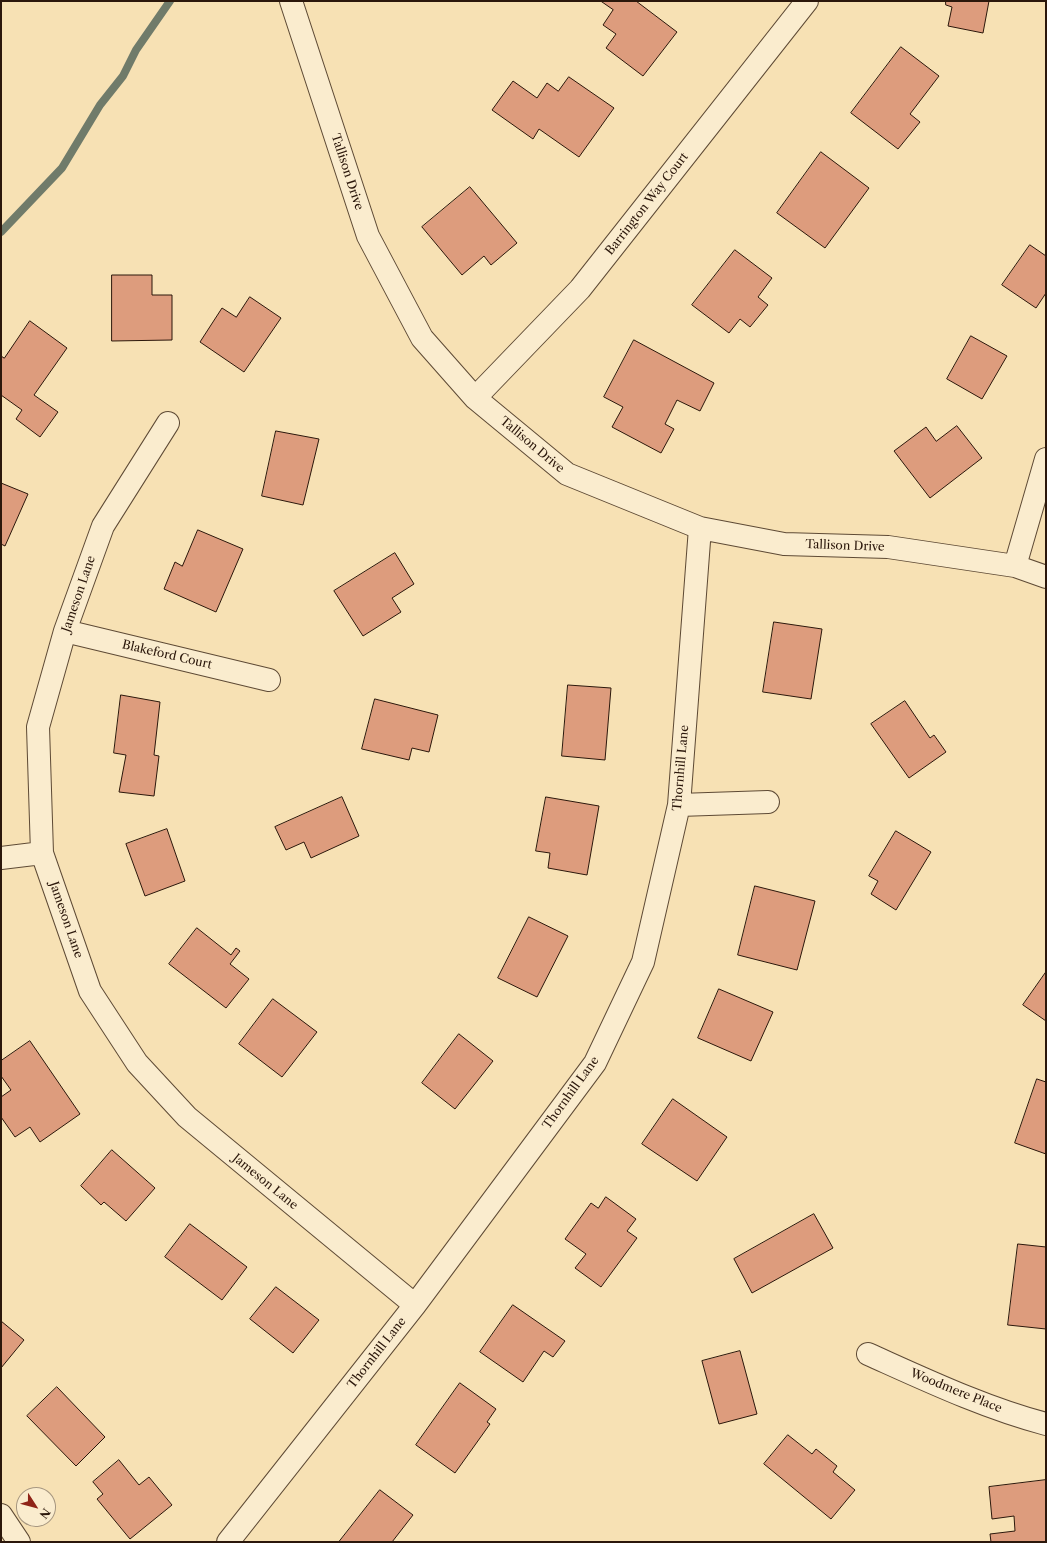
<!DOCTYPE html>
<style>
body{margin:0}
#map{position:relative;width:1047px;height:1543px;overflow:hidden;background:#f7e1b4;font-family:"Libre Caslon Text",serif}
canvas{display:block}
.frame{position:absolute;inset:0;border:2px solid #2b170b;pointer-events:none}
.north{position:absolute;left:16px;top:1487px;width:40px;height:40px;box-sizing:border-box;background:#faecce;border:1px solid #a79780;border-radius:50%;rotate:126deg;font-size:11px;font-weight:700;line-height:16px;text-align:center;color:#2b170b}
.north::after{content:'';display:block;margin:auto;width:14px;height:18px;background:#8f2418;clip-path:polygon(50% 0,100% 100%,50% 72%,0 100%)}
</style>
<div id="map">
<canvas width="1047" height="1543"></canvas>
<div class="frame"></div>
<div class="north">N</div>
</div>
<script>
const ctx = document.querySelector('canvas').getContext('2d');
ctx.lineJoin = 'round';
function trace(path, color, width, dash) {
  ctx.strokeStyle = color;
  ctx.lineWidth = width;
  ctx.lineCap = dash ? 'butt' : 'round';
  ctx.setLineDash(dash || []);
  ctx.stroke(path);
}
function paint(path, color) {
  ctx.fillStyle = color;
  ctx.fill(path, 'evenodd');
}
function write(font, color, halo, rows, align = 'center') {
  ctx.font = font + ' "Libre Caslon Text",serif';
  ctx.lineWidth = 3;
  ctx.setLineDash([]);
  ctx.textBaseline = 'middle';
  ctx.strokeStyle = halo;
  ctx.fillStyle = color;
  for (const [text, x, y, turn = 0] of rows) {
    ctx.save();
    ctx.translate(x, y);
    ctx.rotate((+turn || 0) * Math.PI / 180);
    ctx.textAlign = isNaN(turn) ? turn : align;
    if (halo) ctx.strokeText(text, 0, 0);
    ctx.fillText(text, 0, 0);
    ctx.restore();
  }
}
trace(new Path2D(`
 M1,232L62,168L100,105L123,76L136,50L170,1`), '#707b6a', 8);
const building = new Path2D(`
 M601,1H636L677,32L643,76L606,48L616,34L603,25L613,10Z
 M946,1H989L983,33L948,26L952,7L946,5Z
 M901,47L939,76L910,114L920,122L898,149L851,113Z
 M569,77L614,108L579,157L539,129L533,139L492,110L513,81L537,98L547,83L558,91Z
 M821,152L869,188L825,248L777,213Z
 M470,187L517,243L491,265L484,256L462,275L422,227Z
 M1030,245L1046,256V293L1036,308L1002,285Z
 M735,250L772,278L758,297L768,305L750,327L740,319L729,333L692,305Z
 M112,275H152V295H172V340L112,341Z
 M250,297L281,318L244,372L200,342L222,308L236,317Z
 M30,321L67,348L34,395L58,412L40,437L16,419L22,410L1,395V356L4,358Z
 M971,336L1007,356L982,399L947,379Z
 M634,340L714,383L700,411L677,400L665,424L674,429L661,453L612,427L623,407L604,397Z
 M957,426L982,458L930,498L894,451L926,427L936,441Z
 M276,431L319,439L303,505L262,496Z
 M1,483L28,494L5,546L1,544Z
 M198,530L243,549L216,612L164,589L175,562L182,566Z
 M395,553L414,584L392,598L401,612L363,636L334,591Z
 M774,622L822,629L811,699L763,692Z
 M568,685L611,688L605,760L562,756Z
 M121,695L160,702L154,755L159,756L154,796L119,792L126,755L114,753Z
 M375,699L438,715L429,752L412,748L409,760L362,749Z
 M905,701L930,738L934,735L946,752L909,778L871,724Z
 M342,797L359,836L311,858L304,842L286,850L275,827Z
 M546,797L599,806L587,875L548,868L550,853L536,851Z
 M167,829L185,881L145,896L126,844Z
 M896,831L931,852L896,910L871,894L878,881L869,876Z
 M755,886L815,901L797,970L738,955Z
 M529,917L568,936L537,997L498,978Z
 M197,928L231,955L236,948L240,951L230,964L249,979L226,1008L169,964Z
 M1046,972V1021L1023,1005Z
 M719,989L773,1012L751,1061L698,1038Z
 M273,999L317,1032L282,1077L239,1044Z
 M459,1034L493,1061L455,1109L422,1083Z
 M30,1041L80,1114L40,1142L30,1127L15,1137L1,1117V1097L11,1090L1,1076V1061Z
 M1037,1079L1046,1082V1154L1015,1143Z
 M673,1099L727,1137L697,1181L642,1144Z
 M112,1150L155,1188L126,1221L104,1202L101,1205L81,1186Z
 M606,1197L636,1219L627,1231L637,1238L601,1287L575,1268L586,1254L565,1239L591,1203L598,1208Z
 M814,1214L833,1248L752,1293L734,1259Z
 M190,1224L247,1267L222,1300L165,1257Z
 M1018,1244L1046,1247V1329L1008,1325Z
 M276,1287L319,1320L293,1353L250,1319Z
 M513,1305L565,1341L553,1357L544,1351L523,1382L480,1352Z
 M1,1321L24,1340L1,1368Z
 M740,1351L757,1414L719,1424L702,1361Z
 M460,1383L496,1409L487,1422L490,1424L455,1473L416,1445Z
 M57,1387L105,1437L76,1466L27,1416Z
 M788,1435L812,1454L816,1449L837,1466L833,1472L855,1490L831,1519L764,1464Z
 M119,1460L139,1485L149,1477L172,1505L130,1539L97,1499L103,1494L93,1482Z
 M1046,1480V1542H991L990,1534L1015,1531L1014,1516L992,1519L989,1487Z
 M380,1490L413,1515L392,1542H339Z`);
paint(building, '#dd9c7d');
trace(building, '#2b170b', 1);
const street = new Path2D(`
 M291,1L368,236L422,338L475,398L567,474L700,528L784,544L888,547L1015,566L1046,577
 M475,398L580,289L807,1
 M168,423L103,526L65,631L38,727L42,853L90,991L137,1063L187,1117L415,1305
 M1015,566L1046,459
 M65,631L269,680
 M679,805L768,802
 M1,858L42,853
 M868,1354C926,1380 985,1408 1046,1424
 M1,1515L19,1542
 M228,1542L415,1305L595,1063L643,962L679,805L700,528`);
trace(street, '#5e4a35', 24);
trace(street, '#faecce', 22);
write('12px', '#2b170b', '#faecce', [
 ["Tallison Drive",347,172,72],
 ["Barrington Way Court",647,204,-52],
 ["Tallison Drive",532,445,40],
 ["Tallison Drive",845,546,2],
 ["Jameson Lane",79,594,-71],
 ["Blakeford Court",167,655,13],
 ["Thornhill Lane",681,768,-85],
 ["Jameson Lane",66,920,71],
 ["Thornhill Lane",571,1093,-54],
 ["Jameson Lane",265,1182,39],
 ["Thornhill Lane",377,1353,-52],
 ["Woodmere Place",956,1391,22]
]);
</script>
